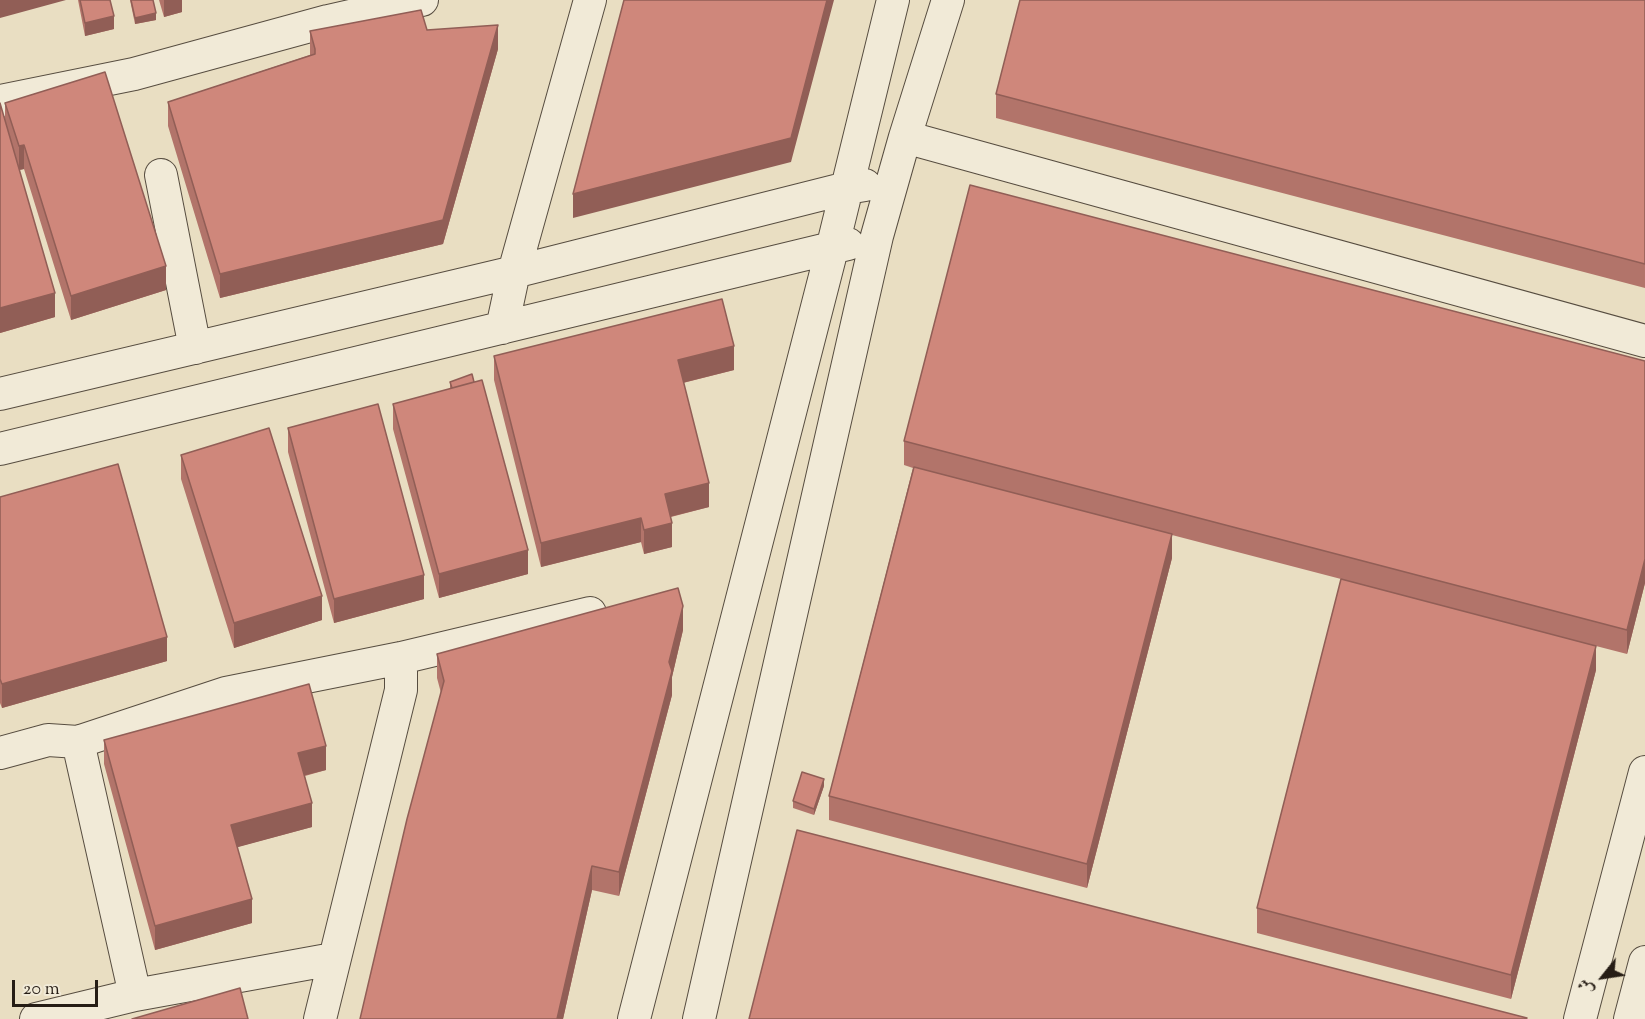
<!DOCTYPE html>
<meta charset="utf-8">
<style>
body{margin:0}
#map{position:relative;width:1645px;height:1019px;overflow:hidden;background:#e9dec2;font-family:"Sorts Mill Goudy",Amiri,serif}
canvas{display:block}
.north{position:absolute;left:1573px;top:947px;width:60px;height:60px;-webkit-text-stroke:4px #f1ead7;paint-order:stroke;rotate:240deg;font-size:16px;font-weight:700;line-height:24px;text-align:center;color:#261d15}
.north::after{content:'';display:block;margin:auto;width:21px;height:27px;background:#261d15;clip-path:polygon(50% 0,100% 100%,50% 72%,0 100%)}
.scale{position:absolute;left:12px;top:980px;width:86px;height:27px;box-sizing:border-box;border:3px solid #261d15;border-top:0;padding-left:8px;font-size:18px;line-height:21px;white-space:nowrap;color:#261d15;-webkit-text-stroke:4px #f1ead7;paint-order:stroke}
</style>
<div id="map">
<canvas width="1645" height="1019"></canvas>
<div class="north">ش</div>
<div class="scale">20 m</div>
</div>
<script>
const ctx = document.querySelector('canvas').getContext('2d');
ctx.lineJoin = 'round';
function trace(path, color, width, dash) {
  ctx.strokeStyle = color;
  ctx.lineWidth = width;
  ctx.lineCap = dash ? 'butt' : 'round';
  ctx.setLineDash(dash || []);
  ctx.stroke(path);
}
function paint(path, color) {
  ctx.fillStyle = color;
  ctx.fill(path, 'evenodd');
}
const minor = new Path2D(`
 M0,101L134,74L328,21L422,0
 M905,137L1645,341
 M161,175L195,348
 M502,328L514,272L590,0
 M0,394L514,272L847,188L865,185
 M0,449L848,244
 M78,742L135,995
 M0,753L48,740L78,742L226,693L401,658L590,613
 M36,1019L135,995L333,959
 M320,1019L401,690V658
 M634,1019L832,249L893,0
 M699,1019L877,236L905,137L948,0
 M1580,1019L1645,772
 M1630,1019L1645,962`);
trace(minor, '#574d40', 34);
trace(minor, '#f1ead7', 32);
paint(new Path2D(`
 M78,0H110L114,29L85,36Z
 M130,0H153L156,20L135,24Z
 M159,0H182V12L164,17Z
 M1645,0V288L996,118V94Z
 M427,30L498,49L443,244L220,298L168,126V102L310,55V31Z
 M0,103L5,121V103L166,290L71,320L24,169L19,170L55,317L0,333Z
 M494,356L734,370L683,383L709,507L671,517L672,547L644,554L641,542L541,567L494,380Z
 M1645,361V583L1627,654L1596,646V670L1511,999L1257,933V908L1341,579L1172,535V558L1087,888L829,820V796L913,468L904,465V441Z
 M450,382L528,574L439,598L393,429V404L450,389Z
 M288,428L424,599L334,623L288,452Z
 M181,455L322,620L234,648L181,479Z
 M0,497L167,661L2,708L0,703Z
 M683,630L672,677V695L619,896L592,890L563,1019H360L441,693L437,678V654Z
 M104,740L326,770L305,776L312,827L237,847L252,923L155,950L104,764Z
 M824,786L814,815L793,808V801Z`), '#b2746a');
paint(new Path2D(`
 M0,0H66L0,18Z
 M164,0H182V12L164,17Z
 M827,0H834L791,162L573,218V194Z
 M156,13V20L135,24V18Z
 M114,16V29L85,36V23Z
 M498,25V49L443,244L220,298V274Z
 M24,145V169L19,170V146Z
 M166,266V290L71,320V296Z
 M55,293V317L0,333V308Z
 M734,346V370L678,384V360Z
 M709,483V507L665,518V494Z
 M641,518V542L541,567V543Z
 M672,523V547L644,554V530Z
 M1172,534V558L1087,888V864Z
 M528,550V574L439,598V574Z
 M1645,559V583L1627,654V630Z
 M424,575V599L334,623V599Z
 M322,596V620L234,648V623Z
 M683,606V630L672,677V695L619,896V872Z
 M167,637V661L2,708V684Z
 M1596,646V670L1511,999V975Z
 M326,746V770L298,777V753Z
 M824,779V786L814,815V809Z
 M312,803V827L231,849V825Z
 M592,866V890L563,1019H557Z
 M252,899V923L155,950V926Z`), '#915e56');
const building = new Path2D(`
 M80,0H110L114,16L85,23Z
 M131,0H153L156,13L135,18Z
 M624,0H827L791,138L573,194Z
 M1020,0H1645V264L996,94Z
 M421,10L427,30L498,25L443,220L220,274L168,102L315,54V49L310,31Z
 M105,72L166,266L71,296L24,145L19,146L5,103Z
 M0,103L55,293L0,308Z
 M970,185L1645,361V559L1627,630L904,441Z
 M722,299L734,346L678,360L709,483L665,494L672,523L644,530L641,518L541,543L494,356Z
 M472,374L474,382L452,388L450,382Z
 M482,380L528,550L439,574L393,404Z
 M378,404L424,575L334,599L288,428Z
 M269,428L322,596L234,623L181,455Z
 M118,464L167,637L2,684L0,679V497Z
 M914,467L1172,534L1087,864L829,796Z
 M1341,579L1596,646L1511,975L1257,908Z
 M678,588L683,606L669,662L672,671L619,872L592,866L557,1019H360L407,819L444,681L437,654Z
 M309,684L326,746L298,753L312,803L231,825L252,899L155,926L104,740Z
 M802,772L824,779L814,809L793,801Z
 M797,830L1527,1018L1526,1019H749Z
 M240,988L248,1019H132Z`);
paint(building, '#cf877b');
trace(building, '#915e56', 1.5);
</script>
